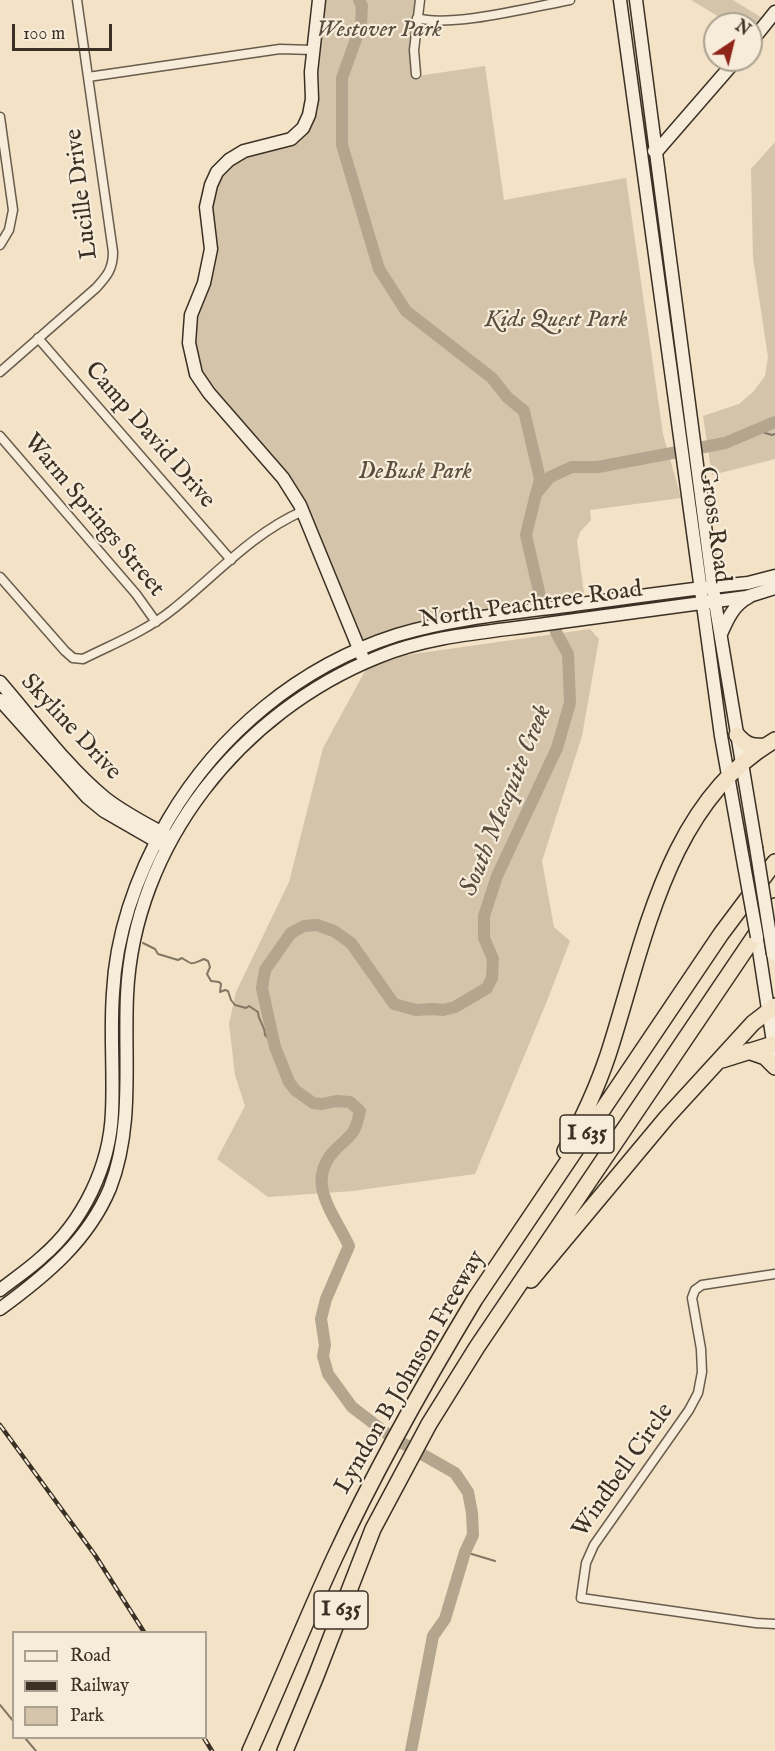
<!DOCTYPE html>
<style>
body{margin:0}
#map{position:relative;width:775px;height:1751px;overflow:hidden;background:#f3e2c5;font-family:"IM FELL English",serif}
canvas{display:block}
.legend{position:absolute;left:12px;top:1631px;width:195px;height:108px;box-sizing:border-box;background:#f7ecd9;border:2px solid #aba191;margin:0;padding:8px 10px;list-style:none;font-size:18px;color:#3a3024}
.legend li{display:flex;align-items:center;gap:12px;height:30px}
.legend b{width:30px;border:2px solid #aba191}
.north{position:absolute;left:703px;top:12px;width:60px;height:60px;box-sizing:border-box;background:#f7ecd9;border:2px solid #aba191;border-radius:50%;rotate:35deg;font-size:16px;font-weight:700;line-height:24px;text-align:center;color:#3a3024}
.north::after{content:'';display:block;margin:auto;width:21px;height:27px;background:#8f2418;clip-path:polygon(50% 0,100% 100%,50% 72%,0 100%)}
.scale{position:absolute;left:12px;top:24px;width:100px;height:27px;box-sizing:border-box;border:3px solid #3a3024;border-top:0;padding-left:8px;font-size:18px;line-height:21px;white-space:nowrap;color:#3a3024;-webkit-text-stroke:4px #f7ecd9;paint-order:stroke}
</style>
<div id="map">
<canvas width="775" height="1751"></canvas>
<ul class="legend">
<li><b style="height:8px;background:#f7ecd9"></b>Road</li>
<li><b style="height:8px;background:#3a3024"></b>Railway</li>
<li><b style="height:16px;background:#d4c4aa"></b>Park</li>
</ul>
<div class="north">N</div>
<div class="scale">100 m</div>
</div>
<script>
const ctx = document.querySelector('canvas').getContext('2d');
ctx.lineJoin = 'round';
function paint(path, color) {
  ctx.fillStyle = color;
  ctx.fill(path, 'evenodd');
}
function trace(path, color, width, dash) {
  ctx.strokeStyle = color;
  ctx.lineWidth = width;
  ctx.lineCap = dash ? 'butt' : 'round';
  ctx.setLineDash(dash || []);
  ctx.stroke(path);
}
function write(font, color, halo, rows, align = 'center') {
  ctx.font = font + ' "IM FELL English",serif';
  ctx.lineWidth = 4.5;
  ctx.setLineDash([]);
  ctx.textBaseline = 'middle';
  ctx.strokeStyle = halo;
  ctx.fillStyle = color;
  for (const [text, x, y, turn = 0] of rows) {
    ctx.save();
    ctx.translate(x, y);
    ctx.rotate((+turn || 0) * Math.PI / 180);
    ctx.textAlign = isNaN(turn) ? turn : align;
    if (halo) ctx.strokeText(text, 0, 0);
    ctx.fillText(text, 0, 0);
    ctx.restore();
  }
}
paint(new Path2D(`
 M323,0H416L410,46L411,77L485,66L504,200L626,178L663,434L681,498L590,510L591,520L580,532L577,541L584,593L534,598L393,630L363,640L301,497L290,477L254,439L198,370L194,345L196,312L202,297L210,208L221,174L238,157L282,146L318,112L316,59Z
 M691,0H733L767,21L751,39V24H731Z
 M775,142V459L712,475L703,416L739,404L754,391L765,376L768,357L753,258L751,169Z
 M590,629L599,639L582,736L542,861L554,927L570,941L547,1001L475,1174L353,1191L268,1197L217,1159L245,1106L235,1075L229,1024L236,992L289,882L323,748L371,660Z`), '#d4c4aa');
trace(new Path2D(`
 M755,430L772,435L775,434
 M143,943L155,949L158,954L178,960L182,958C194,966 191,964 204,959L208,961L210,967L207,974L211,981L219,982L221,984L220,992L225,990L228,991L231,1000L235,1005L246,1008L249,1006L258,1012C258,1021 265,1025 265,1035L275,1045
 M465,1552L495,1561
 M0,1705L14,1722
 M25,1738L36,1751`), '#837664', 2);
trace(new Path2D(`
 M359,0L362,6L361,25L342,78V145L379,269L406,311L492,378L507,397L524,411L540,479L537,491
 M411,1751L433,1636L445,1619L465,1552L473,1535L472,1513L468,1492L455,1473L390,1436L352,1407L328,1374L323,1356L325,1345L321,1319L326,1299L349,1246C333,1212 304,1181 336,1149C353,1133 355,1134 360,1111L350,1102L336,1101L322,1104L313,1103L295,1090L289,1082L275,1047L262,988L265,970L291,933L304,926L317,925L334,931L351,943L394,1004L416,1010L433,1009L443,1010L455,1007L487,988L492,978L493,959L484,938V916L497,876L557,748L570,703L568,654L558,636L540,596L526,535L536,494L550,477L572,467H598L725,443L775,422`), '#b4a58e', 12);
const street = new Path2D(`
 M417,18C450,28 532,7 570,0
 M416,74L414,50L420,0
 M88,77L280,49L313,50
 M0,117L13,210L9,230L0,245
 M38,338L231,560
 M0,372L96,288C107,276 113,269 113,252L77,0
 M0,436L136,594L156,622
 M0,577L65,651L73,658L83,659C113,644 146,631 172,610C215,576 252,533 303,511
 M775,1274L702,1285L695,1290L692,1298L701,1349L702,1372L698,1393L689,1410L594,1545L586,1563L581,1598L756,1623L775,1624`);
const secondary = new Path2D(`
 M319,0L311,72L312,99L309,115L303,128L291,139L244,151L229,160L217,172L211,185L206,207L211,249L204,283L191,315L189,343L196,374L209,393L283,478L300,505L362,656
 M620,0L721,736L744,865
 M636,0L715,602L756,847
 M751,42L775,12
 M654,151H657L736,60
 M721,634C727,620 734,604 749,597
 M0,682C33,720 66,766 105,798C124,813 146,824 168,836
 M0,700L87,797L104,811L163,845
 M757,937L775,1055
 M0,1290C14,1279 29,1269 42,1257C83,1222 110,1166 112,1112C114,1072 110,1033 113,993C116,932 137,874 168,820C219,733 300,666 397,635C450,619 511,613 566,606C627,598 687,589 748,583L775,576
 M0,1309C45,1276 88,1241 110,1188C134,1126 124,1060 127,995C134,844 241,712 378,657C431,635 490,632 546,624C613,615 679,606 746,597L775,588`);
const highway = new Path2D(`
 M737,735C746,745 751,747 765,746
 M748,1051L765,1057L775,1067
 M722,1060L773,1044
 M565,1151C582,1120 597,1088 608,1055C644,945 666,803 775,740
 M531,1280L667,1117L753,1023L775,1006
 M250,1751C279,1687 305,1622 334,1559C375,1470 425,1382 475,1299L721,934L775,862
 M285,1751L316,1676L373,1529L429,1424L477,1347L775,906`);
trace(street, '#685c4c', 11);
trace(secondary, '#3a3024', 15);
trace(highway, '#3a3024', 18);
trace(street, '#f7ecd9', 8);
trace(secondary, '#f7ecd9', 12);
trace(highway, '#f3e2c5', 15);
const rail = new Path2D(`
 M0,1425L95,1555L144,1632
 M204,1738L212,1751`);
trace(rail, '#3a3024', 4.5);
trace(rail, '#f7ecd9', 2, [7]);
const secondaryBridge = new Path2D(`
 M756,847L773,954
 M744,865L757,937`);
trace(secondaryBridge, '#3a3024', 15, []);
trace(secondaryBridge, '#f7ecd9', 12);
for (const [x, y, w] of [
 [587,1134,54],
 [341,1610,54]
]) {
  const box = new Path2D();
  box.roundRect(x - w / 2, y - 19, w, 38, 4.5);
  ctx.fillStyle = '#f7ecd9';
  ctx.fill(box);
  trace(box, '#3a3024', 1.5);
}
write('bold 22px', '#3a3024', null, [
 ["I 635",587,1134],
 ["I 635",341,1610]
]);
write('italic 24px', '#594e3f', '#f7ecd9', [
 ["Westover Park",379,31],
 ["Kids Quest Park",556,321],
 ["DeBusk Park",415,473]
]);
write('24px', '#3a3024', '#f7ecd9', [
 ["Lucille Drive",83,194,-97],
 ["Camp David Drive",149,436,49],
 ["Warm Springs Street",93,516,50],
 ["Gross Road",713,525,82],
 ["North Peachtree Road",531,606,-8],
 ["Skyline Drive",70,728,47],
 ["Lyndon B Johnson Freeway",411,1373,-60],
 ["Windbell Circle",624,1471,-55]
]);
write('italic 26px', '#584d3e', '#f7ecd9', [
 ["South Mesquite Creek",507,801,-68]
]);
</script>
